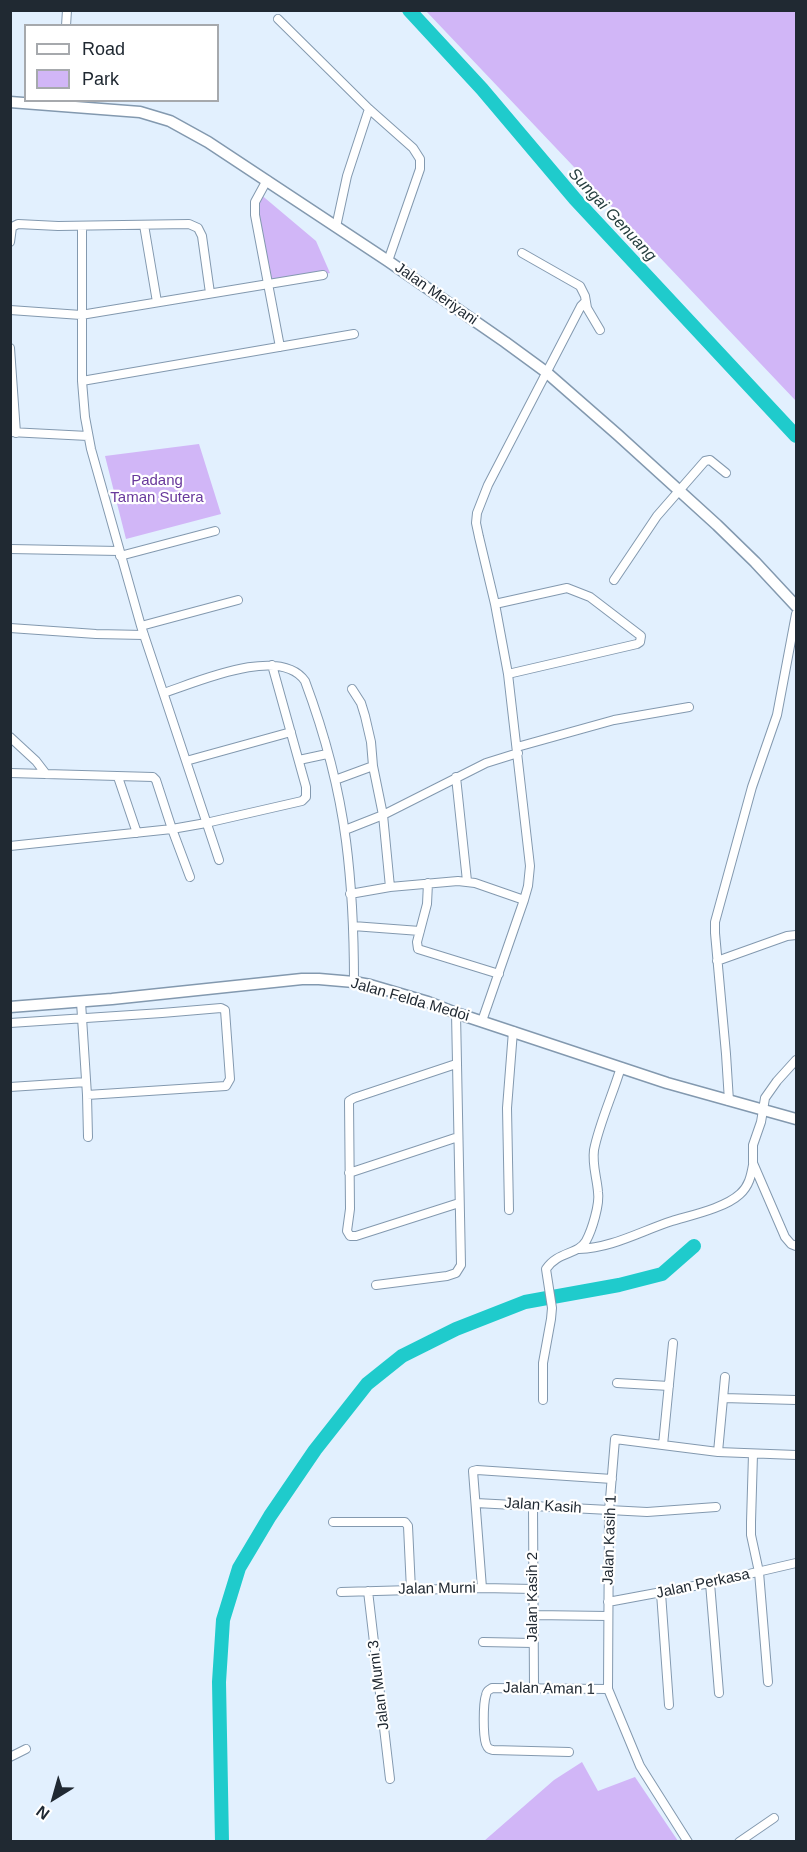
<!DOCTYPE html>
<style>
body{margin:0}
#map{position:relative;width:807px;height:1852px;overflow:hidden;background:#e2f0fe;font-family:Helvetica,sans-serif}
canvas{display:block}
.frame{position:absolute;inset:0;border:12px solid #202932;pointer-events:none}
.legend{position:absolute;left:24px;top:24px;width:195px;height:78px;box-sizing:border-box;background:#fff;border:2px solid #a6a9ad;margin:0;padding:8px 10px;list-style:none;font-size:18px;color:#202932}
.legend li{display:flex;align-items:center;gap:12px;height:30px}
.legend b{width:30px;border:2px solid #a6a9ad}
.north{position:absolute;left:24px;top:1768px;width:60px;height:60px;-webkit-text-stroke:4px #fff;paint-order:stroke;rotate:217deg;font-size:16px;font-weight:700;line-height:24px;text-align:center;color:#202932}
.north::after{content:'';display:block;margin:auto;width:21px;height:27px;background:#202932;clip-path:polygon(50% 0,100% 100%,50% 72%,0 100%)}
</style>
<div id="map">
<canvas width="807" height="1852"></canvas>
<div class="frame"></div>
<ul class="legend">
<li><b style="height:8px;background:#fff"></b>Road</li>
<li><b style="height:16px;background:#d1b6f7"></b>Park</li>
</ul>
<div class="north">N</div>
</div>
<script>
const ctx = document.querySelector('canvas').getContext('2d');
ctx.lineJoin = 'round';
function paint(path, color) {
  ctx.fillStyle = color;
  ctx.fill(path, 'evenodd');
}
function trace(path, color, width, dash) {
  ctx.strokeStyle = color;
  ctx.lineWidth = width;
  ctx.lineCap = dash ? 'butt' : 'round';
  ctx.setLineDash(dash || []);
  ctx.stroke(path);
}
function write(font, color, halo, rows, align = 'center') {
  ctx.font = font + ' Helvetica,sans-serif';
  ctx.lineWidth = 4.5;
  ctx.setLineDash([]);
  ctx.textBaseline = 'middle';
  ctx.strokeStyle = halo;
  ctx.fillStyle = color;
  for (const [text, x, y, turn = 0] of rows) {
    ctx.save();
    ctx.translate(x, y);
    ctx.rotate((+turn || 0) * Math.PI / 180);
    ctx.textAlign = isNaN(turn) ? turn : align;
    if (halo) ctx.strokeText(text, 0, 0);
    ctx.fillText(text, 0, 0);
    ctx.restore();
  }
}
paint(new Path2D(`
 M426,11H796V401Z
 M259,193L316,241L330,273L267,285L255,215Z
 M199,444L221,514L126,539L105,456Z
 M582,1762L598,1791L635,1777L678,1841H484L554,1780Z`), '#d1b6f7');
trace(new Path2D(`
 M409,10L482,89L575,199L796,436
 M222,1842L219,1682L223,1620L239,1568L270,1516L315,1450L367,1384L402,1356L456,1329L525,1302L619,1285L662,1274L694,1246`), '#1fcbcc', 14);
const street = new Path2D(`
 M278,19L369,109L413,148L420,159V169L388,261
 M66,26L67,10
 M267,180L255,202V215L280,347
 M144,225L157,302
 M82,226V381L85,417L91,449L141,626L219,860
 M336,227L347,176L369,109
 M10,242L12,227L18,224L58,226L189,224L198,228L202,236L210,293
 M522,253L580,286L585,296L587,308L600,330
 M10,310L81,315L323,275
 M10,348L16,433
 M82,381L354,334
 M10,432L88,436
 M10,549L119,551
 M120,556L215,531
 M614,580L657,516L705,461L710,460L726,473
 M495,604L567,588L590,597L641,636L640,642L637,644L508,674
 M141,626L238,600
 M10,628L96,634L144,635
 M352,689L361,703L365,716L371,742L373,766L383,815L390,887
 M164,693C197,682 280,645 305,681C324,732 339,787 346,841C352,887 354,935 354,982
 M10,737L36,761L46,774
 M517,747L614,720L689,707
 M299,760L327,754
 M186,761L291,732
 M10,773L153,777L156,780L172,829L190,877
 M118,777L137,833
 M456,777L467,881
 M335,780L373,766
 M345,830L383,815L486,763L518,753
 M10,846L172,829L206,823L302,801L306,797V787L272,665
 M428,883L427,904L417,942L418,949L499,974
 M350,894L390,887L458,881L475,883L524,900
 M353,926L420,931
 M717,961L787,936L796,935
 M81,1002L87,1095L88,1137
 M482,1021L524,900L528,886L530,866L508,674L495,604L479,537L476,523L477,513L488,485L581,306L585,302
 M10,1023L162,1013L221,1008L225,1010L230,1079L226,1086L87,1095
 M796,1060L777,1081L765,1098L761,1122L753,1145V1163L785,1237L791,1244L796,1246
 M456,1064L354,1098L349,1101L350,1209L347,1231L350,1236H356L459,1203
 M10,1087L86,1082
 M729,1101L726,1054L715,933V922L752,787L777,715L796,614
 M349,1173L458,1137
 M509,1210L507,1108L513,1031
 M579,1249C612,1248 641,1231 672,1221C692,1215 725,1208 740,1194C749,1186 751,1176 753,1165
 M376,1285L447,1276L456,1273L461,1265L456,1013
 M617,1383L669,1386
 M723,1398L796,1400
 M543,1400V1363L551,1319L552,1308L546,1269C558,1251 578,1255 586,1241C592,1230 600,1204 598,1192C597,1178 592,1165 594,1150C599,1124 613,1094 621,1067
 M663,1445L673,1343
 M718,1452L725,1377
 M753,1454L751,1522V1535L759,1572L768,1682
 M476,1503L647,1512L716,1507
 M533,1506L534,1688
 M333,1522H405L408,1526L411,1590
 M710,1583L719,1693
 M482,1588L473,1471L477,1470L612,1479
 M368,1591L390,1779
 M341,1592L482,1588L534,1589
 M661,1593L669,1705
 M608,1602L710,1583L796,1563
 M533,1615L608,1616
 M483,1642L533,1643
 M569,1752L493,1750C489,1749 488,1749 486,1744C483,1735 483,1704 486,1695C487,1690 488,1691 492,1688L608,1689
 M10,1757L26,1749
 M688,1842L640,1766L608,1689L609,1511L615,1439L718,1452L796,1455
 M739,1842L774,1818`);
const secondary = new Path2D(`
 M10,102L140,112L170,121L208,142L388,261L505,342L546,372L618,435L717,525L755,562L796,606
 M10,1007L112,999L302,979H319L354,982L370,985L428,1002L456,1013L667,1083L796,1119`);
trace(street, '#8399af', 10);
trace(secondary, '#8399af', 13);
trace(street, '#fff', 8);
trace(secondary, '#fff', 10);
write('15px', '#202932', '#fff', [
 ["Jalan Meriyani",436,294,35],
 ["Jalan Felda Medoi",410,1000,16],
 ["Jalan Kasih",543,1506,4],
 ["Jalan Kasih 1",610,1540,-88],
 ["Jalan Perkasa",703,1584,-12],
 ["Jalan Murni",437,1589,-1],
 ["Jalan Kasih 2",533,1597,-90],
 ["Jalan Murni 3",379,1685,-97],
 ["Jalan Aman 1",549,1689,1]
]);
write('15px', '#69399c', '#fff', [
 ["Padang",157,481],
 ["Taman Sutera",157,498]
]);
write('italic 16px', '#274040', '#fff', [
 ["Sungai Genuang",612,215,47]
]);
</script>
